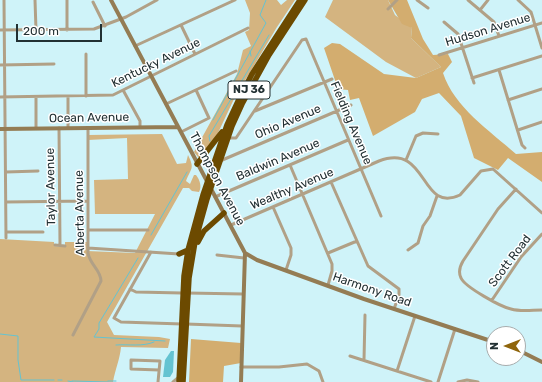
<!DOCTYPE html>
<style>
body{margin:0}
#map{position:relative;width:542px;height:382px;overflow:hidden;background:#cff3f9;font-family:Rubik,sans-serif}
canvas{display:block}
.north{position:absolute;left:486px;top:326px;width:40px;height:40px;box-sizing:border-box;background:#fff;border:1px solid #a7acad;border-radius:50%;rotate:270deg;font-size:11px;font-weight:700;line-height:16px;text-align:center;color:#223033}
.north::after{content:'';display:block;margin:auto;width:14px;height:18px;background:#8f650c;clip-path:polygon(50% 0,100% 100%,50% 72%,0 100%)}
.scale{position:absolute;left:16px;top:24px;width:86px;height:18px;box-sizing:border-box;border:2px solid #223033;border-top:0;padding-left:5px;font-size:12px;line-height:14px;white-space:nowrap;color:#223033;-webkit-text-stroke:3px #fff;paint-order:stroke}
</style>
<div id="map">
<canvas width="542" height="382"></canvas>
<div class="north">N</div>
<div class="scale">200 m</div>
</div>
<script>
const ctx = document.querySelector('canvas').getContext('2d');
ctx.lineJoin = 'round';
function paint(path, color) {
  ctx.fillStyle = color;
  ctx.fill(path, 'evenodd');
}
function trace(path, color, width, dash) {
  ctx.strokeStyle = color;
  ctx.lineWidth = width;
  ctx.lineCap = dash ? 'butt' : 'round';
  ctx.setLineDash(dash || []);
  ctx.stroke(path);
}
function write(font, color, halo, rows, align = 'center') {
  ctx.font = font + ' Rubik,sans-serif';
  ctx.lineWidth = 3;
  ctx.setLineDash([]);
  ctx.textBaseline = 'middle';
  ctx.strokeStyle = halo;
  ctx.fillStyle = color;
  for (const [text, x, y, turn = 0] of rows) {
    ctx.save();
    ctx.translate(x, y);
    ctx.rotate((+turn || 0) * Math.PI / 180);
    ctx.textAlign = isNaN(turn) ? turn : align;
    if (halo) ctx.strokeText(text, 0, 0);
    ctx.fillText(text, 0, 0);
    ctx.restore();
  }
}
paint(new Path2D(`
 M245,0H277L281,5L287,0H295L277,27L234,99L217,135L200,157H198L194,152L237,74L243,50L251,46L245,32L249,30L250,13Z
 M333,0H388L395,15L412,28L411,38L441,67L416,78L386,62L325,17Z
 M162,134L177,164L186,163L188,155C195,169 191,168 186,181L190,184L194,175H196C200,180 202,187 199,192L192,191L189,188H183L107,322L114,335L159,337L170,339L168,348L121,347C120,359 115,370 113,382H0V239L54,242V246L65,247V242H87V251L135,253L155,214H95L94,180L128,179L127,138L88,140V135Z`), '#d4b480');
paint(new Path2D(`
 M388,0H407L423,39L433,55L448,54L452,62L443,73C454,107 490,131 516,154L542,152V182L508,158L498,170L474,158L461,116L439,93L422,99L415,112L373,136L359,98L350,100L348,90L338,89L324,48L332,43L340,44L384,74L416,78L441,67L411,38L412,28L402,24Z
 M191,339L241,343V363L224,366L223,382H189Z`), '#d3ad6f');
paint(new Path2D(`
 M171,351H174L173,372L170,377H163L165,360Z`), '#64c3d1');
trace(new Path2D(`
 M250,51L251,56
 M213,120L266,23L260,15L266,0
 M210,141L209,136L269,35
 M151,235L187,172
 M138,258L99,323V329L94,337L165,341
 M0,334L18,336V360L21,380H54
 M116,345C128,344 143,347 154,342
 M58,380H62
 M68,381L73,382
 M72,381L108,382
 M108,381H116`), '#64c3d1', 1);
trace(new Path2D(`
 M4,0L6,238
 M35,0L36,30
 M67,0V30
 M417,0L428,8
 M468,0L494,22L499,36
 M518,0L531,12L542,48
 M93,2L105,26
 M388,9L397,0
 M480,10L488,0
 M444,22L458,34L474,83
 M181,25L195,54
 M0,30L94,29L126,17L157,0
 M135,46L235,0
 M86,54V96
 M439,55L542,23
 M0,65L54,64
 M499,70L522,145L525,148
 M472,78L542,56
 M123,90L140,121V127
 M68,96V128
 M0,97L113,95L248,28
 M508,100L542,89
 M166,104L236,71
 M255,111L332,79
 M36,128V97
 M59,128L60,245
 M518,130L542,122
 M181,132L209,118L196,90
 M228,138H236L302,40L306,39L381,216
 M406,160L416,136L423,133L438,134
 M220,161L351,105
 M290,165L332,264V271L328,285
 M6,172L38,171
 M331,182L368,266L399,289V295L394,309
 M516,189L498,209L463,261C460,266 458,272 461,278C465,287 501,307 511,309C521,312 532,310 542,310
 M215,197L348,140
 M6,202L88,201
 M273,207L291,248V255L286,270
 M231,225L379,161C429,142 419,214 460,195L481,171L493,169L542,213
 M89,230H148
 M6,232H43
 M55,245L65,246
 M88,248L179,254
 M408,250L418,243L423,226L430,216L437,196
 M151,252L114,318L121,322L182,324
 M328,253L357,241
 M217,255L244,258
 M130,289L136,292L182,293
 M187,293L243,294
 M492,300L521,257L542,234
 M186,324L242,326
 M73,335L101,281C101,270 90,265 88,253V128
 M350,356L431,382
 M364,360L365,315
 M241,367H279L307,364L319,371L323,382
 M397,371L415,316
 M158,382L160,361L131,360V369L159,370
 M173,382L179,377
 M438,382L455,329
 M458,382L467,380L478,382`), '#b1a086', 3);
trace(new Path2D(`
 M111,0L245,253L241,382
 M0,129L178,127
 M245,253L257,260L364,299L494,342
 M518,350L542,362`), '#947c54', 4);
trace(new Path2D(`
 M197,164L222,132
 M198,242L204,231L224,213
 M179,254L188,250
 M179,382L184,276L188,250L203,195L227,125L240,97L252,74L300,0
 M183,382L189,278L195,242L207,199L232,126L242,104L269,55L305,0`), '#6c4a00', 5.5);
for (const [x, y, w] of [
 [249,90,42]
]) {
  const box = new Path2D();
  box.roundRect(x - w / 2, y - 9, w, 18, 3);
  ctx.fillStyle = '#fff';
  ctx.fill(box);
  trace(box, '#223033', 1);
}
write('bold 11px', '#223033', null, [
 ["NJ 36",249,90]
]);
write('12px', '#223033', '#fff', [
 ["Hudson Avenue",488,30,-17],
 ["Kentucky Avenue",156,63,-26],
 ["Ocean Avenue",89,118,-1],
 ["Ohio Avenue",288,122,-23],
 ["Fielding Avenue",351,123,67],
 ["Baldwin Avenue",278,160,-23],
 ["Thompson Avenue",217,179,62],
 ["Taylor Avenue",51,187,-91],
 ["Wealthy Avenue",292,189,-23],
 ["Alberta Avenue",80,213,-91],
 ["Scott Road",510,261,-53],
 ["Harmony Road",372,290,19]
]);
</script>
